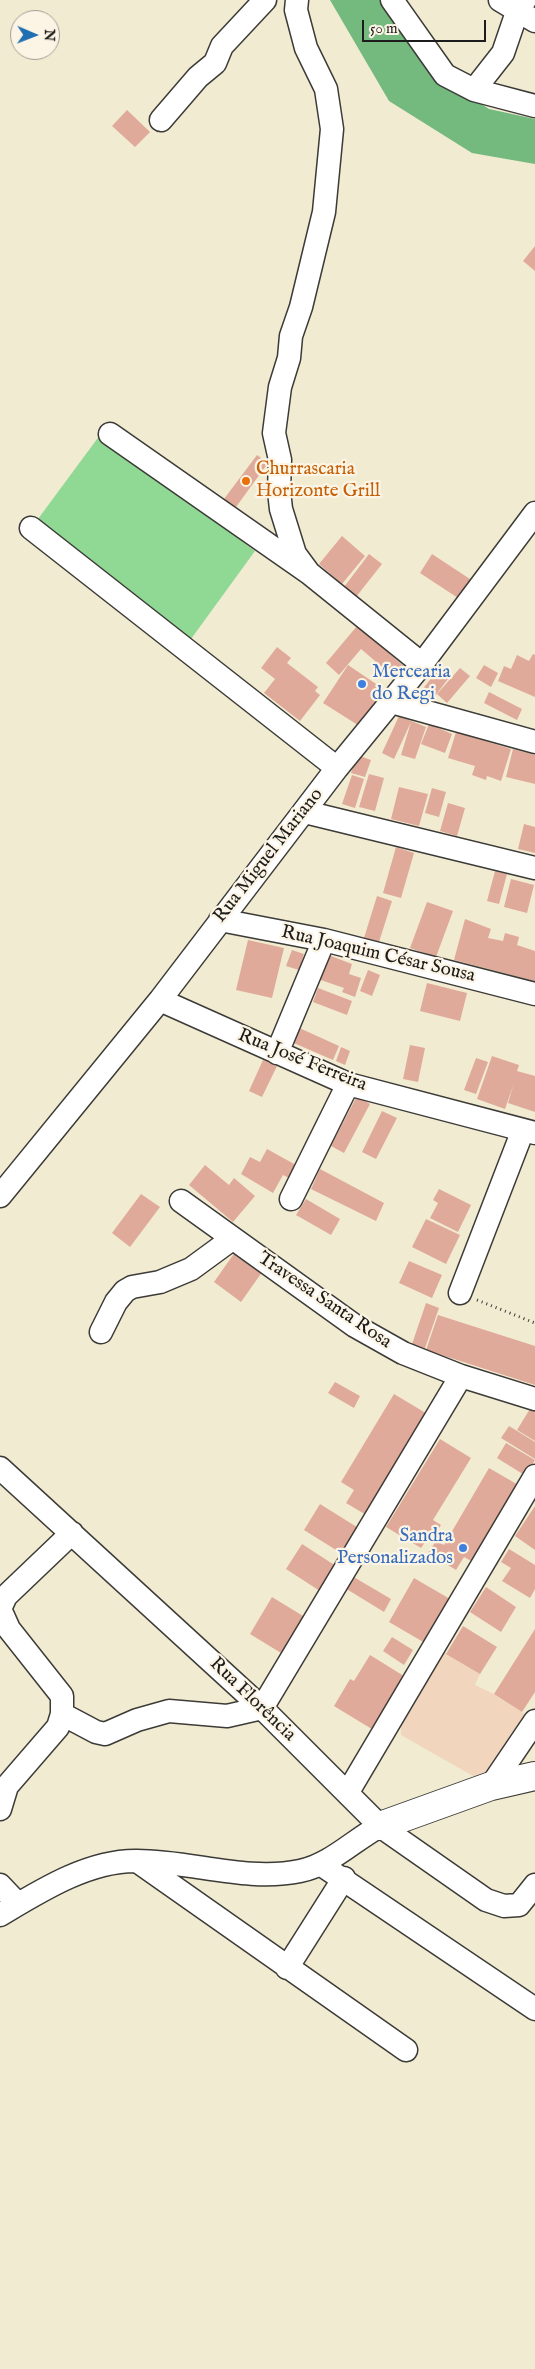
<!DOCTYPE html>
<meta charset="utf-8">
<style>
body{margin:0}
#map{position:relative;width:535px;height:2369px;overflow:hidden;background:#f1ebd1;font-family:"IM FELL English",serif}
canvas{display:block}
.north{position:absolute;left:10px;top:10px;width:50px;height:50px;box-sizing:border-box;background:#fcf5e5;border:1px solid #a29e95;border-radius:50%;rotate:91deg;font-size:14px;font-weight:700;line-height:20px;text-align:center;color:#1c1c1c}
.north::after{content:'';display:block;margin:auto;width:18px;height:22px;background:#1f6fb2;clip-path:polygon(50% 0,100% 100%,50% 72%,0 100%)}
.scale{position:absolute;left:362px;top:20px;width:124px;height:22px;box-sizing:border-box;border:2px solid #1c1c1c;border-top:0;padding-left:6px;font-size:15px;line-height:18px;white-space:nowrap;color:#1c1c1c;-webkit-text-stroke:4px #fcf5e5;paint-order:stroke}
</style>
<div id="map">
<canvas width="535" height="2369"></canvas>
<div class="north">N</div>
<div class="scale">50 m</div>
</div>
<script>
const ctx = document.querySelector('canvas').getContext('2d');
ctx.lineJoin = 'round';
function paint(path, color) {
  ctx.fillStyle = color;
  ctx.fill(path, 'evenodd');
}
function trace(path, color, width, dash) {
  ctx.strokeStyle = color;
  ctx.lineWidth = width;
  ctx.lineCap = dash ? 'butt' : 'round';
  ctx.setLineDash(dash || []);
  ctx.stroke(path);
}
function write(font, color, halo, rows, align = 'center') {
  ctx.font = font + ' "IM FELL English",serif';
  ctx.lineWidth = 4.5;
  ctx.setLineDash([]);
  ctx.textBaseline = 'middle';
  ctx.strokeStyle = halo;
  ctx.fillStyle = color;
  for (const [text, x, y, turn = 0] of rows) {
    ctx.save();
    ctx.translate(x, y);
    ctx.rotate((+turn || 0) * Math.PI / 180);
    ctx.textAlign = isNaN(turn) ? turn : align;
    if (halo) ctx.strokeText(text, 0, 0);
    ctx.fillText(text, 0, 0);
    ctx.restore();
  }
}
paint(new Path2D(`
 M444,1652L480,1674L475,1685L494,1694L525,1714L492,1770L480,1776H473L401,1735V1724Z`), '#f1d5bd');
paint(new Path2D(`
 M100,435L255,551L191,639L35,523Z`), '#90d995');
paint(new Path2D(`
 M330,0H384L432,72L489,109L535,119V164L472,153L389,101Z`), '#74b97e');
paint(new Path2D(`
 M127,110L150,132L135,147L112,126Z
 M535,246V271L523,261Z
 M257,455L268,463L236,507L224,499Z
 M342,536L365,556L342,584L319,564Z
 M369,554L382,564L356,597L344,587Z
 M432,554L473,581L461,600L420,573Z
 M357,626L405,667L395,678L361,649L339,675L326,663Z
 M277,647L291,658L287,663L318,687L315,691L320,695L300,721L264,693L275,679L261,668Z
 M533,654L535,655V697L498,681L504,666L511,669L517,655L529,661Z
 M348,665L385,690L361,727L323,703Z
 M484,665L498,673L491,687L476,678Z
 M460,668L470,676L447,703L437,694Z
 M437,671L448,679L432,700L421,691Z
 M489,692L522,709L517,720L484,703Z
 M399,716L426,727L415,759L401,755L411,722L394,759L382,753Z
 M429,724L452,734L445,753L421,744Z
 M456,732L511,749L501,781L487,776L486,780L472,775L475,766L448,758Z
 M513,749L535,755V784L506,777Z
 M357,755L371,760L365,777L351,773Z
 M369,774L384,778L375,811L359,807Z
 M352,775L364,779L355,808L342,804Z
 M399,787L428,794L419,826L391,819Z
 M432,788L446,792L439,817L425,813Z
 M448,803L465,808L457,836L440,831Z
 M524,824L535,827V853L518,849Z
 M396,847L414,853L401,898L383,893Z
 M495,871L507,874L499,904L487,901Z
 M511,879L534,885L527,913L504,907Z
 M377,896L392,901L379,942L364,938Z
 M427,902L453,911L436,957L410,948Z
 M465,919L491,929L488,938L503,941L505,933L519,937L517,945L535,951V981L454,960Z
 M248,940L284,948L272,998L236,990Z
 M292,950L304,954L299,970L286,966Z
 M323,953L352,964L349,974L361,978L355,997L342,992L344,988L315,978Z
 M368,970L380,975L372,996L360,991Z
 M427,983L467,993L460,1021L420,1011Z
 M318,988L352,1001L347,1015L313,1002Z
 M295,1026L339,1046L333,1060L289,1041Z
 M410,1045L425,1048L418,1082L403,1079Z
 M341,1047L350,1051L345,1065L336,1061Z
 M492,1056L519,1065L517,1071L535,1076V1112L508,1103L514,1083L505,1109L477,1099Z
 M476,1058L488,1062L476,1094L464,1090Z
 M263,1060L277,1066L262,1097L249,1091Z
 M357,1096L370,1104L344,1153L331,1146Z
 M382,1111L397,1118L376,1159L362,1152Z
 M267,1149L296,1165L289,1178L283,1175L273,1193L241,1174L250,1157L260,1162Z
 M205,1165L229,1185L234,1178L255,1196L233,1222L189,1185Z
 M320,1169L384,1203L376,1221L311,1189Z
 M439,1189L471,1205L458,1232L430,1218L438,1203L433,1200Z
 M141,1194L160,1207L130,1247L112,1233Z
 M306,1199L340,1219L331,1235L296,1215Z
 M426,1219L460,1235L446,1264L412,1247Z
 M238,1248L265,1268L241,1302L214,1282Z
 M409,1261L442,1275L432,1298L399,1283Z
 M426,1303L439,1308L424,1351L411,1347Z
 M438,1315L535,1346V1385L426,1350Z
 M335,1382L360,1396L354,1408L328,1393Z
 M394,1394L429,1415L368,1516L346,1503L354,1490L341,1482Z
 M533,1404L535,1405V1441L517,1430Z
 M509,1426L535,1442V1459L501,1438Z
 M440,1439L471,1458L433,1520L441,1525L433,1537L430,1535L421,1548L386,1527Z
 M506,1443L535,1460L526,1476L497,1458Z
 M489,1468L520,1486L475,1563L464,1557L456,1570L428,1553L436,1541L444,1545Z
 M320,1504L360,1529L344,1555L304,1530Z
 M535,1506V1550L515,1536Z
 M302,1544L339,1568L323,1593L286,1569Z
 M509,1549L535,1565V1589L530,1598L502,1581L511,1568L501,1562Z
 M352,1576L391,1599L384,1612L345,1588Z
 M414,1578L450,1599L425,1643L389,1622Z
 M486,1587L516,1607L501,1632L470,1612Z
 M272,1597L308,1619L292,1642L289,1640L281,1653L250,1634Z
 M463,1626L497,1647L480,1674L446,1654Z
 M535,1629V1692L522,1712L494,1694Z
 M392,1637L413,1650L404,1665L383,1651Z
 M370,1655L407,1678L375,1731L334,1706L350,1679L354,1681Z`), '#e0aa9a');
const minor = new Path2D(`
 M297,0L296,10L306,48L326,89L332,129L324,212L301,307L291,336L289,358L280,387L274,433L280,460L279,491L281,509L295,554L309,573
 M392,0L445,75L474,90L535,106
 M500,0L535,21
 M474,90L503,53L517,12L525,0
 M161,120L198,77L215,63L222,46L265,0
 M110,434L309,573L422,664
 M31,528L337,768
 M391,702L535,742
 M305,812L535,868
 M220,920L324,940L535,994
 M160,1000L348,1084L535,1133
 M277,1053L324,940
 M0,1196L160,1000L337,768L422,664L535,513
 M291,1199L348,1084
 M181,1201L355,1326L403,1353L461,1376L535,1399
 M460,1293L523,1130
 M101,1332L116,1302L125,1291L132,1287L160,1282L191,1269L232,1239
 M0,1468L262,1708L380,1826L486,1900L504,1906L519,1905L535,1885
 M62,1714L96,1732L105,1734L137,1720L169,1711L227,1716L262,1708L461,1376
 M491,1786L535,1721
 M348,1792L535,1476
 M0,1809L7,1786L58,1727L62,1714V1696L9,1629L0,1609L6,1596L72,1533
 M137,1861L406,2050
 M320,1864L535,2009
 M0,1885L18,1904
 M0,1915C40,1891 89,1860 137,1861C191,1861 247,1882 300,1871C330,1865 354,1840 380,1826
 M287,1968L344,1878`);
const major = new Path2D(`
 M380,1826L491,1786L535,1776`);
trace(minor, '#3c3b37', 25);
trace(major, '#3c3b37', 30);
trace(new Path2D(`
 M477,1300L535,1323`), '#3c3b37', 3, [1, 4]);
trace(minor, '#fff', 22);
trace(major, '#fff', 28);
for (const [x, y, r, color] of [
 [246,481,5,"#e8710a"],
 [362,684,5,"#3f7fe0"],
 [463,1548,5,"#3f7fe0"]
]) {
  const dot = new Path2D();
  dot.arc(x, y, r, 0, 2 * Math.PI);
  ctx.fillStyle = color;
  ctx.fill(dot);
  trace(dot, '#fcf5e5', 2);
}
write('19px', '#c56008', '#fcf5e5', [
 ["Churrascaria",256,470],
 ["Horizonte Grill",256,492]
], 'left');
write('19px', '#366cbe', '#fcf5e5', [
 ["Mercearia",372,673],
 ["do Regi",372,695],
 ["Sandra",453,1537,"right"],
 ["Personalizados",453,1559,"right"]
], 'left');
write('19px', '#1c1c1c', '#fcf5e5', [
 ["Rua Miguel Mariano",269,856,-52],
 ["Rua Joaquim César Sousa",378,955,13],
 ["Rua José Ferreira",302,1061,22],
 ["Travessa Santa Rosa",324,1301,34],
 ["Rua Florência",252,1700,44]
]);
</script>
